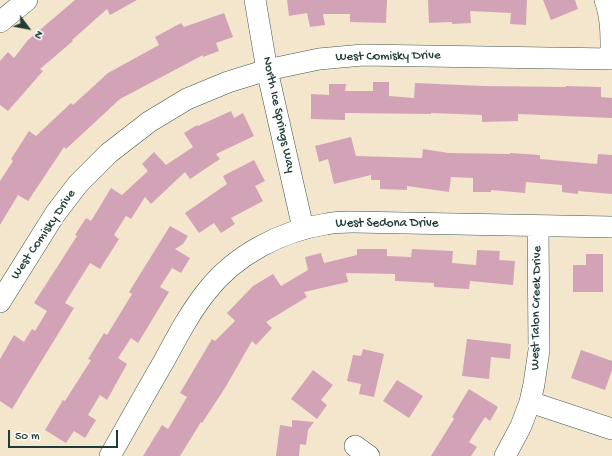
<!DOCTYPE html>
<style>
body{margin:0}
#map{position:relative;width:612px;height:456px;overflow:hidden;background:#f4e6cd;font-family:"Gochi Hand",sans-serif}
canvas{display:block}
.north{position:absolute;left:8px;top:8px;width:40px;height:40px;-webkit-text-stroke:3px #fff;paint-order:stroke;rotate:122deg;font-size:11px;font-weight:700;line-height:16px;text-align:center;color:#1f3d34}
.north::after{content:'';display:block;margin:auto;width:14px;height:18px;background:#1f3d34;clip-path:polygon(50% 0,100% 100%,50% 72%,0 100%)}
.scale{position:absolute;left:8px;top:430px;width:110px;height:18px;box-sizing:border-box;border:2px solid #1f3d34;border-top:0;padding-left:5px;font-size:12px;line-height:14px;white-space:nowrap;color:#1f3d34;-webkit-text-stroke:3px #fff;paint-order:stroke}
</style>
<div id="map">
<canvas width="612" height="456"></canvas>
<div class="north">N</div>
<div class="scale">50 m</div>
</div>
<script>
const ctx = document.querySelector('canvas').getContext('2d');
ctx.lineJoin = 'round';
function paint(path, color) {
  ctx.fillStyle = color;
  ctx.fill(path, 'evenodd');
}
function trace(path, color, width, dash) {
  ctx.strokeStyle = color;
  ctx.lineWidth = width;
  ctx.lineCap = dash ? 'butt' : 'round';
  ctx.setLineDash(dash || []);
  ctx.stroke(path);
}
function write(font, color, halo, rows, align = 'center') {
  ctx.font = font + ' "Gochi Hand",sans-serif';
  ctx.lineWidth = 4;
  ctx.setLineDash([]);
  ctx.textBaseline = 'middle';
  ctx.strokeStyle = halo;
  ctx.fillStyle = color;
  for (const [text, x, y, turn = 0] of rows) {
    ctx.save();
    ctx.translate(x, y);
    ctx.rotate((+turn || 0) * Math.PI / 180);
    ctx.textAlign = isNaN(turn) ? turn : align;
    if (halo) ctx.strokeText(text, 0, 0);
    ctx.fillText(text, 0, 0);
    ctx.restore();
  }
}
paint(new Path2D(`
 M75,0H137L110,15L107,9L72,40L73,41L40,69L43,71L8,111L0,105V61L8,52L14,58L28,40Z
 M287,0H387L386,23L350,22V14H323L325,25L310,27L307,13L289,16Z
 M428,0H527L526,25L510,24L511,13L470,11L471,23L452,24V22L429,23Z
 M543,0H575L578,9L551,20Z
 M224,13L233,37L216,43L219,51L203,57V55L120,99L66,149L64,147L28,201L18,195L0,225V181L13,161L11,159L29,131L36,136L71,103L73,105L108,73L159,45L155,37L181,23L184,27Z
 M373,82H389V96L414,98L415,83L484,86L566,87V86L601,87V97L612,98V118L518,114V121L482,122V115L431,113V114L345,113V120L311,119V94L329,95V84H346L345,91H373Z
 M231,111L234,118L243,113L254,136L216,154L220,159L190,179L185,172L151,204L145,197L131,219L126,216L114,235L119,239L100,269L90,263L65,303L74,308L12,409L0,401V359L14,335L24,342L32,329L35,331L47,311L34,303L77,236L75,235L86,218L91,221L111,188L122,195L148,171L142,164L154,152L166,165L193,147L184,133L197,125L198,126Z
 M351,137L356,156L422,158L423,149L449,153L510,154V153L540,155V159L597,164L598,154L612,155V194L578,191V194L562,192V185L526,182L525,193L491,190V192H473V178L451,177L449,192L407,186V190L380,189V180H371V175L334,184L328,159L319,162L315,146Z
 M254,160L265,181L255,186L263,201L231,218L235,224L221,233L214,223L199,233L185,213L227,184L223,176Z
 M170,226L188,236L183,244L175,249L190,258L181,273L172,268L160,287L169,292L138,343L131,338L118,358L127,364L107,400L100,395L88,415L96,420L85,438L74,431L66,443L45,430L63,400L65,401L91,360L88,359L104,333L107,335L132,294L129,292Z
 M357,249H387V256L411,257L412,249L453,251L452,263L476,265L477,250L500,251L499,260L515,261L513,285L470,281L469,289L434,287V283L395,281V274L346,273L348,282L304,292L307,297L266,322L272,328L256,345L252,341L225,388L202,423L201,422L180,456H143L162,425L168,429L187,397L180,393L212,339L215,341L235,321L227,313L253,286L273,274L281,286L308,270L305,257L321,253L324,263L357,255Z
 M586,254H603V292H573V265H586Z
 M467,339L511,344L510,359L491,357L489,379L462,376Z
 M363,349L384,354L374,397L359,394L361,384L347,381L353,355L361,356Z
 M581,350L612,361V370L605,390L571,378Z
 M313,370L333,385L321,400L327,405L317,419L291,399Z
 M397,380L423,396L409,418L383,401Z
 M469,389L498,407L490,421L485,417L469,442L477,447L471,456H431L454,419L452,417Z
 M292,420L314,422L308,430L306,445L300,444L299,456H276L280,425L292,427Z`), '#d2a3b7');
const minor = new Path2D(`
 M255,0L267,70L303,228
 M605,0C612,19 611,39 611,59
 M0,22L27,0
 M0,302L55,214L78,184L109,153L149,122L187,99L228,82L267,70L319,59L363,55L612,59
 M530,402L612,429
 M355,446L369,456
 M110,456C128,424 146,392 164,361C177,337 190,312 207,291C235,255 281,231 326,224C335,222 344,222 353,222L612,227
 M505,456L521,426L530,402L534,384L539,350L538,226`);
trace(minor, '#3f564b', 22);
trace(minor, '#fff', 21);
write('13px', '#1f3d34', '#fff', [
 ["West Comisky Drive",388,57,-1],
 ["North Ice Springs Way",278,115,78],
 ["West Sedona Drive",387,224],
 ["West Comisky Drive",44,235,-56],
 ["West Talon Creek Drive",537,308,-89]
]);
</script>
